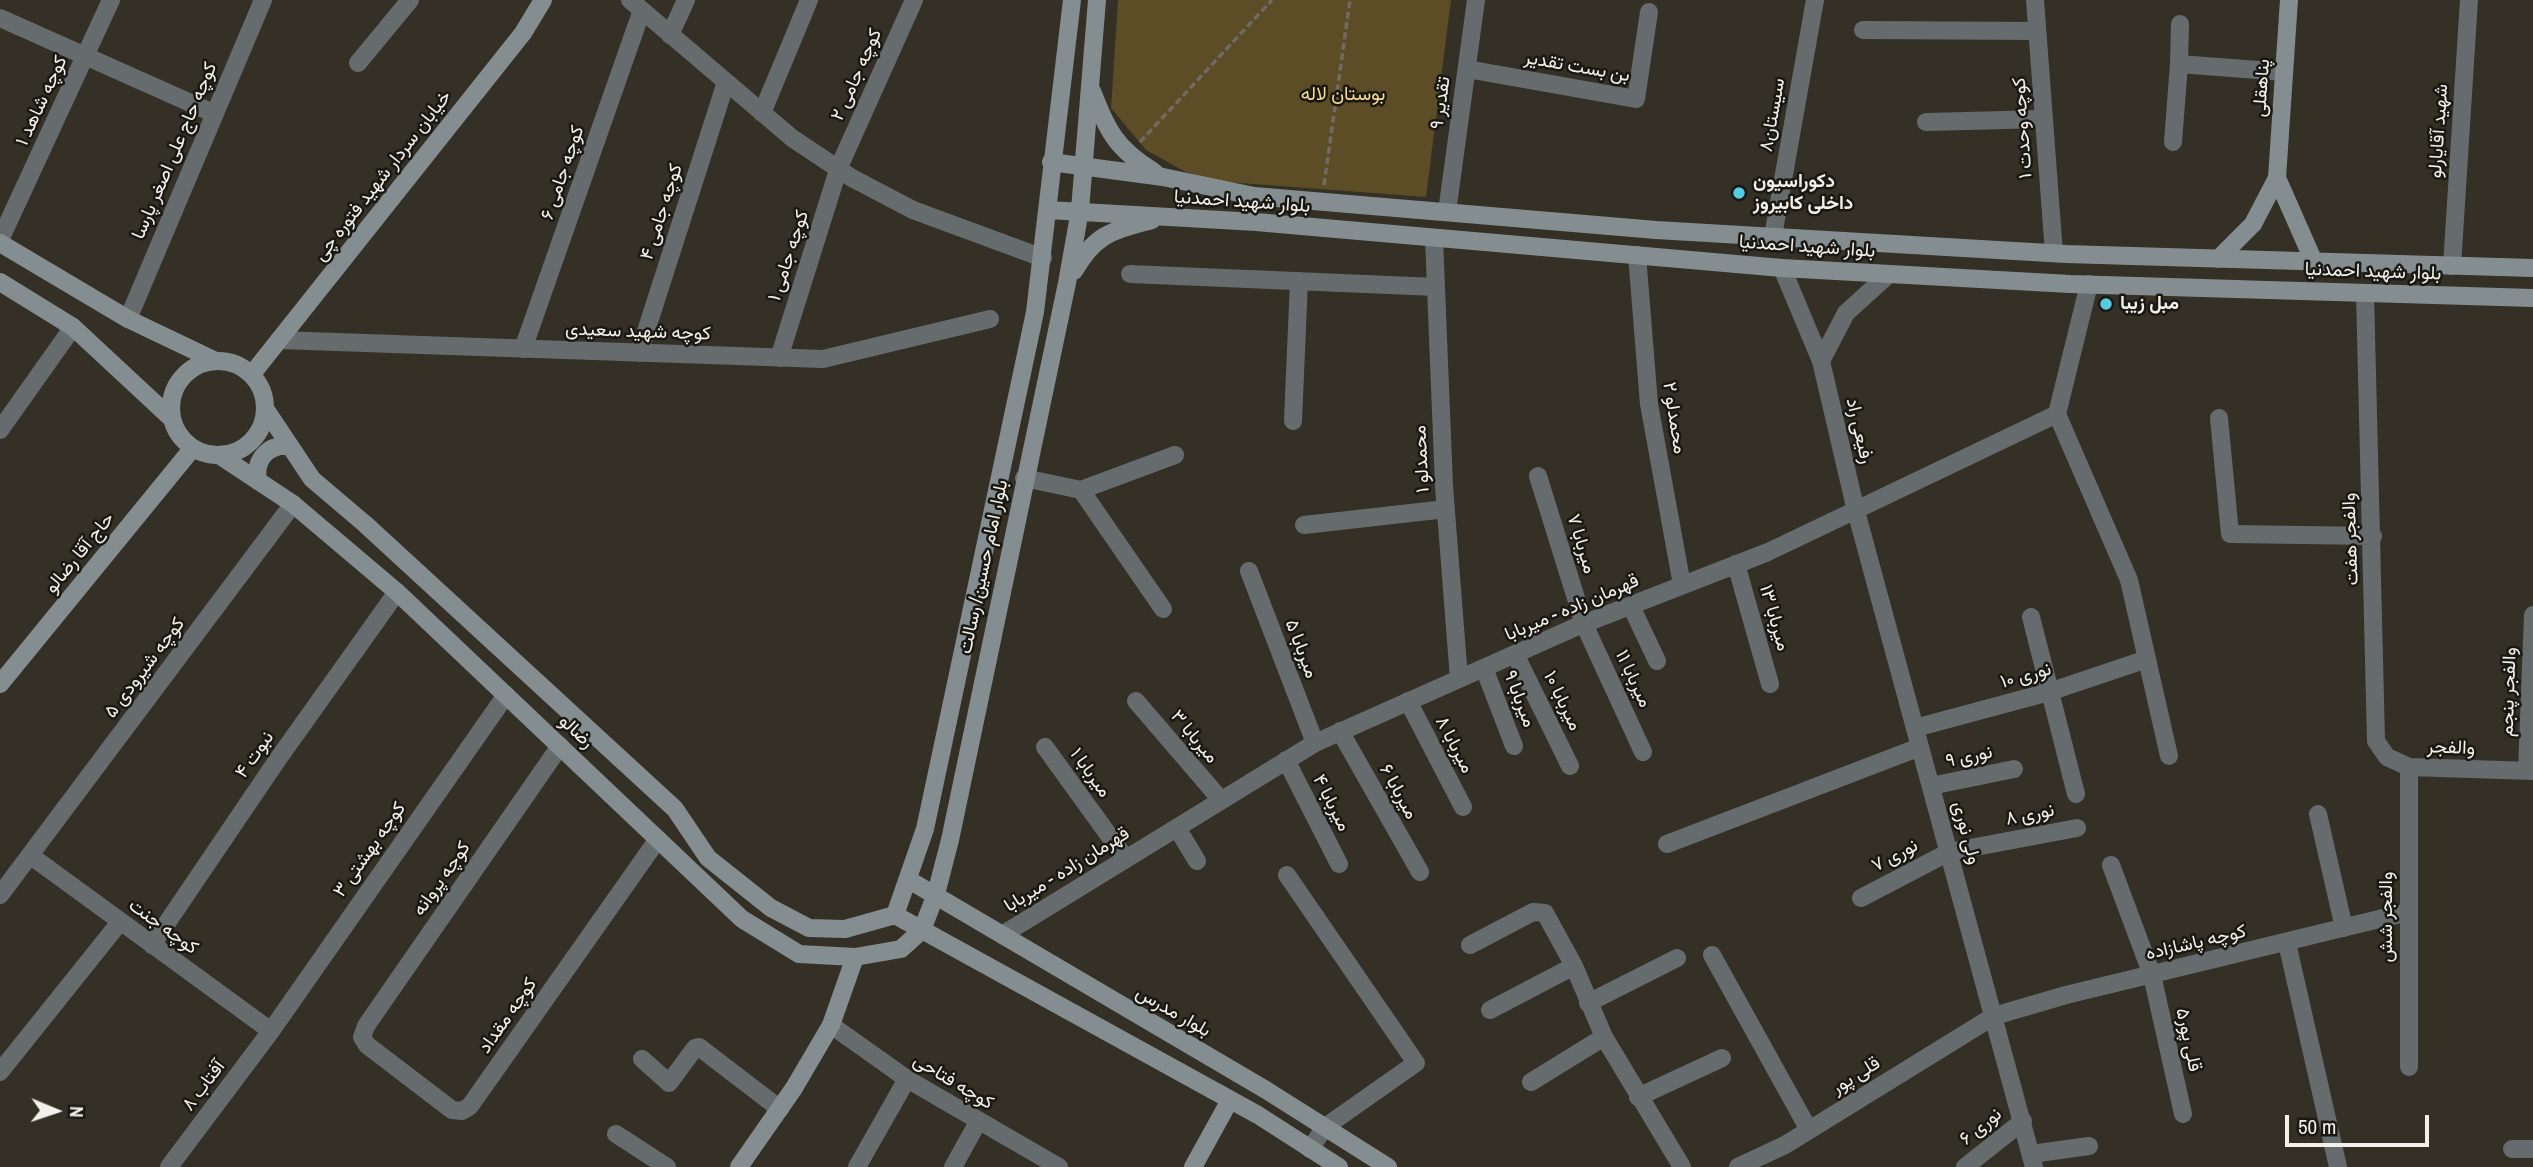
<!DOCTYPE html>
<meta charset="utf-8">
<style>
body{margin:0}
#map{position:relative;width:2533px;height:1167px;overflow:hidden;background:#343026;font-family:"Archivo Narrow",sans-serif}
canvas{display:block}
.north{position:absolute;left:21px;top:1076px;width:70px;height:70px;-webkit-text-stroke:5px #1a1813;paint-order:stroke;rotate:92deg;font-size:19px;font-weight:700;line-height:28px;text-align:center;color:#f3f0ea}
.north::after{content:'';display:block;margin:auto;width:24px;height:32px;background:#f3f0ea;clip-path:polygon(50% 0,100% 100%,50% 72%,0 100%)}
.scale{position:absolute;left:2285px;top:1115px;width:144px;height:32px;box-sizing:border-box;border:4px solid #f3f0ea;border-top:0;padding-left:9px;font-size:21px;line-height:24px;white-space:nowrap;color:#f3f0ea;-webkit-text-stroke:5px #1a1813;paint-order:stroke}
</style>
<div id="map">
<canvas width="2533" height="1167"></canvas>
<div class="north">N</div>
<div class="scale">50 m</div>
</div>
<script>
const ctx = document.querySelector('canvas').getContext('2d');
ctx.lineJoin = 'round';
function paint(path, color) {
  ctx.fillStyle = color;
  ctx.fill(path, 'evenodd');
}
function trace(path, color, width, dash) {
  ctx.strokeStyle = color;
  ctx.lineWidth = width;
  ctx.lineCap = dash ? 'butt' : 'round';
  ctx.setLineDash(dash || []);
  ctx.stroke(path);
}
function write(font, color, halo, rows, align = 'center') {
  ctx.font = font + ' "Archivo Narrow",Vazirmatn,sans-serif';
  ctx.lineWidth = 5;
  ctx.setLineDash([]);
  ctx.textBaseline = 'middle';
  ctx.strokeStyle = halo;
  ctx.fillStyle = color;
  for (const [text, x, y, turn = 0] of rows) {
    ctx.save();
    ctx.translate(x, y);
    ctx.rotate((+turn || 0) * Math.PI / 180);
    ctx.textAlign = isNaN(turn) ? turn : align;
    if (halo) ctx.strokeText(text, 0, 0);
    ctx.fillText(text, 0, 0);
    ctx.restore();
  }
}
paint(new Path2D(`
 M1118,0H1451L1426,197L1214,181L1184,171L1146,150L1111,108Z`), '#5c4d26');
trace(new Path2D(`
 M1140,142L1272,0
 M1324,185L1350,0`), '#6f6b62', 3.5, [7, 3.5]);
trace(new Path2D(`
 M630,0L792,138L852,178L913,210L1043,258
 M2035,0L2054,253
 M0,18L213,113
 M1863,30L2037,31
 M670,35L686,0
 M358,63L410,0
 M2179,64L2180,24
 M1467,69L1636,99L1649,12
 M762,113L809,0
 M1926,122L2044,119
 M2173,142L2179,64L2284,72
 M1447,212L1476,0
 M1773,236L1815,0
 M1434,238L1444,486L1459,679
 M0,240L111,0
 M1637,255L1649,404L1682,585
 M2452,266L2469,0
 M1782,268L1821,361L1856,511L2034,1167
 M1130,274L1436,287
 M2365,293L2376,741L2387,757L2409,767L2533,771
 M128,319L263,0
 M279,340L823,359L990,319
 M523,349L642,10
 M639,353L726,82
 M779,358L839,167L914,0
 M1821,361L1846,313L1889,274
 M2057,414L2129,580L2169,756
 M2219,418L2230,534L2373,536
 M1293,421L1299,281
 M0,430L73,327
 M1538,476L1584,624L1643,752
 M1024,478L1081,490L1175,455
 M1081,490L1163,609
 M1304,525L1446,509
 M1736,564L1770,684
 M1249,571L1315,743
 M1631,606L1657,661
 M2031,617L2076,794
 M1515,654L1570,766
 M1484,668L1514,746
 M1136,701L1221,800
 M1408,701L1463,807
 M1915,728L2049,692L2147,659
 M1340,731L1420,872
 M560,746L366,1026L362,1037L367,1045L452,1110L462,1111L470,1106L658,839
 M1045,747L1126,859
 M1286,760L1339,864
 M2527,771L2533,615
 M1931,786L2014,769
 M2318,814L2344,928
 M1177,828L1197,861
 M1667,844L1920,747
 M31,856L271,1031
 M2111,865L2152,975L2183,1114
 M1287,875L1416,1063L1325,1127L1310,1149
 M0,895L293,504
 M1861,898L1949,852L2077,828
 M1002,935L1315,743L1578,626L1768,552L2057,414L2089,284
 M2287,943L2338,1167
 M152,945L278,759L397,592
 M1470,945L1533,912L1545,913L1574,966L1604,1037L1682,1167
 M1712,955L1809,1130
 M1588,1003L1677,958
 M1490,1010L1574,966
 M831,1025L907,1079L1059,1167
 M642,1059L669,1083L695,1048L699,1047L780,1109
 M2409,1067V767
 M0,1072L120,922
 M1531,1082L1604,1037
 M1638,1097L1722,1058
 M616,1134L667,1167
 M2512,1149H2533
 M2031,1154L2089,1146
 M169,1167L271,1031L506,695
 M857,1167L907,1079
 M953,1167L978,1122
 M1738,1167L1785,1145L1994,1016L2066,995L2408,912
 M1965,1167L2023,1121`), '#666c6e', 18);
trace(new Path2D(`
 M1092,91C1108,131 1115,148 1154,172
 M1051,162L1163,177L1254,196L1656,230L2066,254L2533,268
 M2277,178L2314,262
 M1048,210L1256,222L1782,268L2070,284L2533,298
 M0,243L128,319L216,361
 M2218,259L2253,224L2277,178L2289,0
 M1074,271C1096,233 1112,231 1152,220
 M0,282L73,327L172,419
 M171 408a47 47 0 1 1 94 0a47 47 0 1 1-94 0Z
 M252,374L523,33L543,0
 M266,410L312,479L365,524L675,809L708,858L771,908L809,928L845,929L895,915
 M222,457L293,504L397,592L742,919L799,954L855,957L901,949L922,930L936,894L950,840L1067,283L1080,210L1097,0
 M258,481C254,459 268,444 290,446
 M0,684L192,449
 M909,880L1266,1090L1388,1167
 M895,915L925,829L1035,312L1072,0
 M895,915L1258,1115L1339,1167
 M739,1167L794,1088L831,1025L855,957
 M1193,1167L1230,1100`), '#848e91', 18);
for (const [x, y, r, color] of [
 [1739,193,7,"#58c9e3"],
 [2106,304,7,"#58c9e3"]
]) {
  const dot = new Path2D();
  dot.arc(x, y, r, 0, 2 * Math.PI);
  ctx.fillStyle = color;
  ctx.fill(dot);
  trace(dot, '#1a1813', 2.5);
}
write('19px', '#f3f0ea', '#1a1813', [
 ["بن بست تقدیر",1577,67,10],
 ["کوچه جامی ۲",857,75,-66],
 ["پناهقلی",2262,88,-86],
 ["کوچه شاهد ۱",42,101,-65],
 ["۹ تقدیر",1441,103,-82],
 ["سیستان۸",1773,115,-80],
 ["کوچه وحدت ۱",2023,128,-94],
 ["شهید آقایارلو",2439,131,-86],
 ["کوچه حاج علی اصغر پارسا",175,151,-67],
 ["کوچه جامی ۶",563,173,-71],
 ["خیابان سردار شهید فتوره چی",383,176,-52],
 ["بلوار شهید احمدنیا",1242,202,4],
 ["کوچه جامی ۴",662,212,-72],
 ["بلوار شهید احمدنیا",1807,247,4],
 ["کوچه جامی ۱",789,256,-72],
 ["بلوار شهید احمدنیا",2373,272,2],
 ["کوچه شهید سعیدی",638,332,2],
 ["محمدلو ۲",1674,418,81],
 ["رفیعی راد",1859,431,77],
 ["محمدلو ۱",1422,459,-93],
 ["والفجر هفت",2351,539,-92],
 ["میربابا ۷",1581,544,73],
 ["حاج آقا رضالو",80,553,-51],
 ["بلوار امام حسین/ رسالت",984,567,-78],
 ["قهرمان زاده - میربابا",1572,608,-23],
 ["میربابا ۱۳",1774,618,74],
 ["میربابا ۵",1301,649,69],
 ["کوچه شیرودی ۵",145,668,-53],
 ["نوری ۱۰",2026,676,-16],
 ["میربابا ۱۱",1633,679,65],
 ["والفجر پنجم",2509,692,-88],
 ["میربابا ۹",1519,699,69],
 ["میربابا ۱۰",1562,701,64],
 ["رضالو",576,732,43],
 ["میربابا ۳",1194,737,50],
 ["میربابا ۸",1454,745,62],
 ["والفجر",2451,748,2],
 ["نبوت ۴",255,755,-55],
 ["نوری ۹",1969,757,-12],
 ["میربابا ۱",1090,773,54],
 ["میربابا ۶",1398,792,61],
 ["میربابا ۴",1331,803,63],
 ["نوری ۸",2030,815,-11],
 ["ولی نوری",1966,833,75],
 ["کوچه بهشتی ۳",370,850,-55],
 ["نوری ۷",1895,856,-28],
 ["قهرمان زاده - میربابا",1067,870,-32],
 ["کوچه پروانه",442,879,-55],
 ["والفجر شش",2387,917,-90],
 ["کوچه جنت",163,927,36],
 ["کوچه پاشازاده",2196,943,-13],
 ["بلوار مدرس",1173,1012,30],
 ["کوچه مقداد",508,1016,-55],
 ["قلی پور۵",2188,1040,78],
 ["قلی پور",1856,1076,-32],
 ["کوچه فتاحی",953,1082,31],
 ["آفتاب ۸",204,1086,-53],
 ["نوری ۶",1981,1127,-39]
]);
write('19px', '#fadc90', '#1a1813', [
 ["بوستان لاله",1343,95]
]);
write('bold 19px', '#f3f0ea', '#1a1813', [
 ["دکوراسیون",1753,182],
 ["داخلی کابیروز",1753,204],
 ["مبل زیبا",2120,304]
], 'left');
</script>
